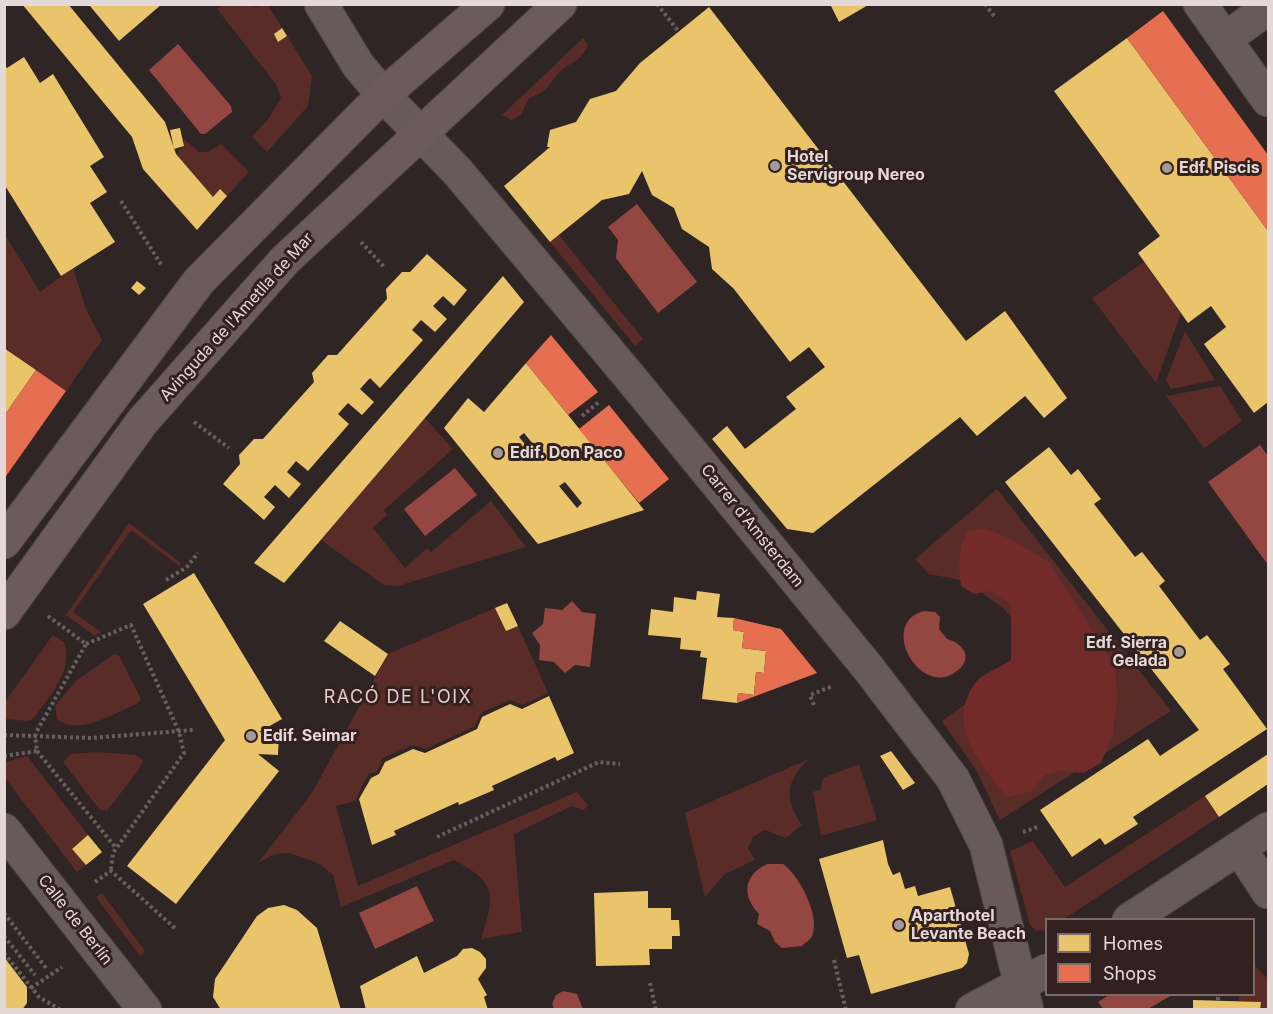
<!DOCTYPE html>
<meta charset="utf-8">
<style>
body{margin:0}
#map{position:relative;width:1273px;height:1014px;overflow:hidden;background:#2f2524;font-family:Inter,sans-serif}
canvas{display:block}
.frame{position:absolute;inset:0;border:6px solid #e5d9d8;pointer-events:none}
.legend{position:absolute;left:1045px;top:918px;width:210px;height:78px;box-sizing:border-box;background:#332120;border:2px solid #7a6b6a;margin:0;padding:8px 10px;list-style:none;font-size:18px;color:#e5d9d8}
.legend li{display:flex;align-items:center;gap:12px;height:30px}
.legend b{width:30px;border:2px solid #7a6b6a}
</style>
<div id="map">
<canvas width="1273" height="1014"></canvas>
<div class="frame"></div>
<ul class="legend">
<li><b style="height:16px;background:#e9c46a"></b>Homes</li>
<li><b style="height:16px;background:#e76f51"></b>Shops</li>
</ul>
</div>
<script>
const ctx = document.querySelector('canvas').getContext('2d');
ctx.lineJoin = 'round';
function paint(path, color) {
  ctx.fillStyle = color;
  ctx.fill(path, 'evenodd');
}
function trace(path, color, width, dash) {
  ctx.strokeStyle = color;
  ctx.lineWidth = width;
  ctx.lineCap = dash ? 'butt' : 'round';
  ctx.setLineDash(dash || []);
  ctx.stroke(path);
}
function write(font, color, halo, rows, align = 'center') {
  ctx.font = font + ' Inter,sans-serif';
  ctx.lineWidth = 6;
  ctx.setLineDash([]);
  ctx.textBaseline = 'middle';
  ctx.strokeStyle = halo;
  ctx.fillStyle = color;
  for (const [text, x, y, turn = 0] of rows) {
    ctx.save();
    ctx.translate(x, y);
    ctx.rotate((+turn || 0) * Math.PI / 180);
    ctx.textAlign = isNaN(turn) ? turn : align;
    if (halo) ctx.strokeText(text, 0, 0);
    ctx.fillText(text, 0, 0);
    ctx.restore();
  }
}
paint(new Path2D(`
 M222,5H252L254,7L268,5L282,28L274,34L278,41L287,36L312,76L308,106L267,152L252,137L269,118L281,98L276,84L217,9Z
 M583,38L588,45C578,66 570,60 558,74C546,88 548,91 529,98L521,115L512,120L502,115Z
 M183,138L199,152H208L221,144L249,172L227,196L220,190L213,197L176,154L184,146Z
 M4,233L40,292L73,268L86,309L102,340L66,391L5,348Z
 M559,235L643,339L635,346L550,242Z
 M1144,262L1181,313L1156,383L1092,298Z
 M1185,331L1215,380L1171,389L1166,380Z
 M1220,386L1242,421L1204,448L1166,396Z
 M425,418L453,449L384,510L387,515L373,528L405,568L427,548L431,552L491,501L526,547L398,586L384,585L321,540Z
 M997,489L1171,711L1000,820L976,770L942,721L1021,664V630L1004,609L966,581L929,574L915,559Z
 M129,523L181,563L179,566L131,530L73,612L101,632L95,636L66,615Z
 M495,608L506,631L518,626L548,693L523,705L510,700L481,713L475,726L426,749L413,745L383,758L377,772L368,774L355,801L336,806L358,886L577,792L588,805L584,810L572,806L514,834L522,932L481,939C496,895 496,882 454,860L341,907L333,875L320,864L290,853L275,854L258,863L312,793L388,654Z
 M53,635L64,642C74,670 50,696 34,718L28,721L5,719V702Z
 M114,654L119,656L141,699L137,704C114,713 78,737 57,719L55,706L76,681Z
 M96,752L136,755L143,760L140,768L107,811L99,809L63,762L71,754Z
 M27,756L88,835L72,849L86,865L77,872L5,778V762Z
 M809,759C785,781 784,799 802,825L786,838L765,830L753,837L748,848L755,860L725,874L705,897L685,813Z
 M859,764L877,820L821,836L813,792L821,789L823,778Z
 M1205,796L1219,817L1064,919L1046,920V930L1037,931L1030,925L1010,851L1033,841L1065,887Z
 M102,893L145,951L140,956L96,897Z
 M1254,965L1268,979V1009H1260V1002L1239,1001V995L1254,994Z`), '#592c28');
paint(new Path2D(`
 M984,528L1009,538L1049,562L1115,667L1117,697L1113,733L1101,763L1083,773L1059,771L1045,775L1030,792L1007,797C980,763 944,725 976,682C983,673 1002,667 1011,660V604L990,591L974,594L961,586C958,565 958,551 967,531Z`), '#722b28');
paint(new Path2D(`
 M178,44L231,106L232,112L205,134H201L149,70Z
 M637,204L697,282L658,313L616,258L618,240L608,227Z
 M1260,445L1268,456V565L1208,482Z
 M455,468L477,495L425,536L404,509Z
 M572,601L582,612L596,614L590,667L575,665L565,673L554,662L539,660L540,645L532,633L543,624L545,608L562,610Z
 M924,611L935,612L940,617L939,629L947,639C963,643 974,658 957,671C921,700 877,623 924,611Z
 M767,864H783C799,875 821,917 812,936C810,940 805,943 802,946L782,948L775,942L770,931L757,924L759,914C741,895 744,875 767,864Z
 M417,886L434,921L375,949L359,913Z
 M563,991L577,994L583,1009H554L552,1004L556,995Z
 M1109,995V994L1172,995L1148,1009H1103L1098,1002Z`), '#944741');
paint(new Path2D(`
 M22,4H68L165,122L176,154L213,197L220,189L227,196L197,230L143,169L132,137Z
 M92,4H162L119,41L90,6Z
 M830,4H870L839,22Z
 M709,7L966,341L1005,311L1067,398L1044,418L1025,396L977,436L960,417L813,533L787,529L712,439L727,426L745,449L796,409L786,397L825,367L809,347L790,362L734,289L712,269L709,247L682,229L674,208L652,195L642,171L629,194L602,200L550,242L504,186L550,147H547L550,130L576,122L590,99L616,91L640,63Z
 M282,28L287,36L278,42L274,34Z
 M1127,38L1268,231V402L1254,413L1204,344L1226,327L1211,306L1188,323L1181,313L1138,253L1160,236L1054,91Z
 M24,57L40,83L53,74L104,157L90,166L107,192L90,203L115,242L61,276L4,184V64L7,68Z
 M180,128L184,146L174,149L170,130Z
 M427,254L467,290L454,306L443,296L433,306L447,319L435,332L421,320L412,330L423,340L380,388L370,378L360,389L374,402L362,415L348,403L338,414L349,424L308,471L296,461L287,472L301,484L289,498L275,485L264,497L275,507L264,520L223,484L240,464L239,455L254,439H263L314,382L312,373L328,355H337L387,299L386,289L402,272H410Z
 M503,276L524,302L284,583L254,563Z
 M137,281L146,288L139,295L131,288Z
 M4,348L36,370L4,416Z
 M526,363L598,452L644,510L538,544L528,532L444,428L468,398L484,412ZM524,433L542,455L537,459L519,437ZM565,482L582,503L577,508L559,486Z
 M1049,447L1071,475L1078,469L1101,499L1094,504L1135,557L1142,552L1165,581L1159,586L1200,640L1207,635L1230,664L1223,669L1267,729L1133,817L1138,824L1105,845L1100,838L1072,857L1040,810L1148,739L1160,756L1199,730L1005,482Z
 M194,573L282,719L259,732L279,733L278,755L258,754L279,771L176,904L127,866L225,740L143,604Z
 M697,591L720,594L717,617L734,618L733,630L744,632L742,648L766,651L764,673L756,672L754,695L738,693L737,703L702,699L707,658L700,657L701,651L680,649L681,638L648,635L651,609L673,612L674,597L696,600Z
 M507,603L518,626L506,631L495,608Z
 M340,621L388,654L375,676L324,641Z
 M549,696L574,753L557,761L555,757L492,786L494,790L459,805L458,802L394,831L396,835L372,845L359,799L371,778L379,774L385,762L413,749L425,753L477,729L482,717L510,704L522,709Z
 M891,751L915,783L903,790L880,756Z
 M1268,754V784L1219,817L1205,796Z
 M88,835L102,852L86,865L72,849Z
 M883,840L888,864L893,875L900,872L905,889L915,886L918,896L950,887L969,954L967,963L962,968L871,994L859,955L847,958L819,859Z
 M648,891V908H671V920H679L680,936H672V949H649L650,965L596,966L594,893Z
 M284,905L297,910L317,928L341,1010H221L213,997L215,979L257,916L268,908Z
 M472,948L480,952L486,959V968L478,979L487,995L484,997L488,1010H366L360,986L417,956L424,973L457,956L463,949Z
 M4,957L27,987V1003L22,1010H4Z
 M1193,1000L1261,1002L1260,1010H1193Z`), '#e9c46a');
paint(new Path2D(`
 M1163,11L1268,155V231L1127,38Z
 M551,335L598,392L568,415L526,363Z
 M36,370L66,391L4,479V416Z
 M609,405L669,479L639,503L579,429Z
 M734,618L781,629L817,673L737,703L738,693L754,695L756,672L764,673L766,651L742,648L744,632L733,630Z`), '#e76f51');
const street = new Path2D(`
 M321,4L358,65L383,95L457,171L629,376L869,669L953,779L986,845L1027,1010
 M1200,4L1268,100
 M1225,39L1268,8
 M4,830L145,1010
 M1240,849L1268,892
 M1129,920L1268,829
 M972,1010L1046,971`);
const secondary = new Path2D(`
 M4,542L199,281L383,95L488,4
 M4,613L142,422L285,260L560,4`);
trace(street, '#4b4342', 35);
trace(secondary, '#4b4342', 35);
trace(new Path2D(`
 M657,4L679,32
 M985,4L994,16
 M121,201L162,266
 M361,242L385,268
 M582,416L599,402
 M194,422L229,448
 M166,580L187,567L198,553
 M86,644L131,625L179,732L184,753L113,853L111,869
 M814,705L810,695L833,686
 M4,735L91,738L193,730
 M37,751L116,848
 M4,756L37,751L35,736L38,729L86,644L48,616
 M1023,832L1038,827
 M437,837L599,762L620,764
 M95,882L111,871L177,930
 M4,913L46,968
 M4,936L35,975
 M4,953L39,997L61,1010
 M834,960L846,1010
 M650,983L656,1010
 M31,988L62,967
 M1218,1000V994`), '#695f5e', 4, [3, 3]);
trace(street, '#675b5a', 33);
trace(secondary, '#6b5c5b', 33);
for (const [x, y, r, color] of [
 [775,166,6,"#a59a99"],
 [1167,168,6,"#a59a99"],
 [498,453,6,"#a59a99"],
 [1179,652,6,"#a59a99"],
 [251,736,6,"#a59a99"],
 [899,925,6,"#a59a99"]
]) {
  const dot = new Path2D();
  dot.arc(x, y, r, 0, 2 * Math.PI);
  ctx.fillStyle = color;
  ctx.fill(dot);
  trace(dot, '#332120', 2);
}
write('bold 16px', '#e5d9d8', '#332120', [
 ["Hotel",787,157],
 ["Servigroup Nereo",787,175],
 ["Edf. Piscis",1179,168],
 ["Edif. Don Paco",510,453],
 ["Edf. Sierra",1167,643,"right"],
 ["Gelada",1167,661,"right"],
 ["Edif. Seimar",263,736],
 ["Aparthotel",911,916],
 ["Levante Beach",911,934]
], 'left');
write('16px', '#e5d9d8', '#332120', [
 ["Avinguda de l'Ametlla de Mar",237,317,-48],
 ["Carrer d'Amsterdam",752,526,51],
 ["Calle de Berlín",75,920,52]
]);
ctx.letterSpacing = '1.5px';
write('18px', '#e3cbc8', '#332120', [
 ["RACÓ DE L'OIX",398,698]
]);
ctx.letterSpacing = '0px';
</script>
